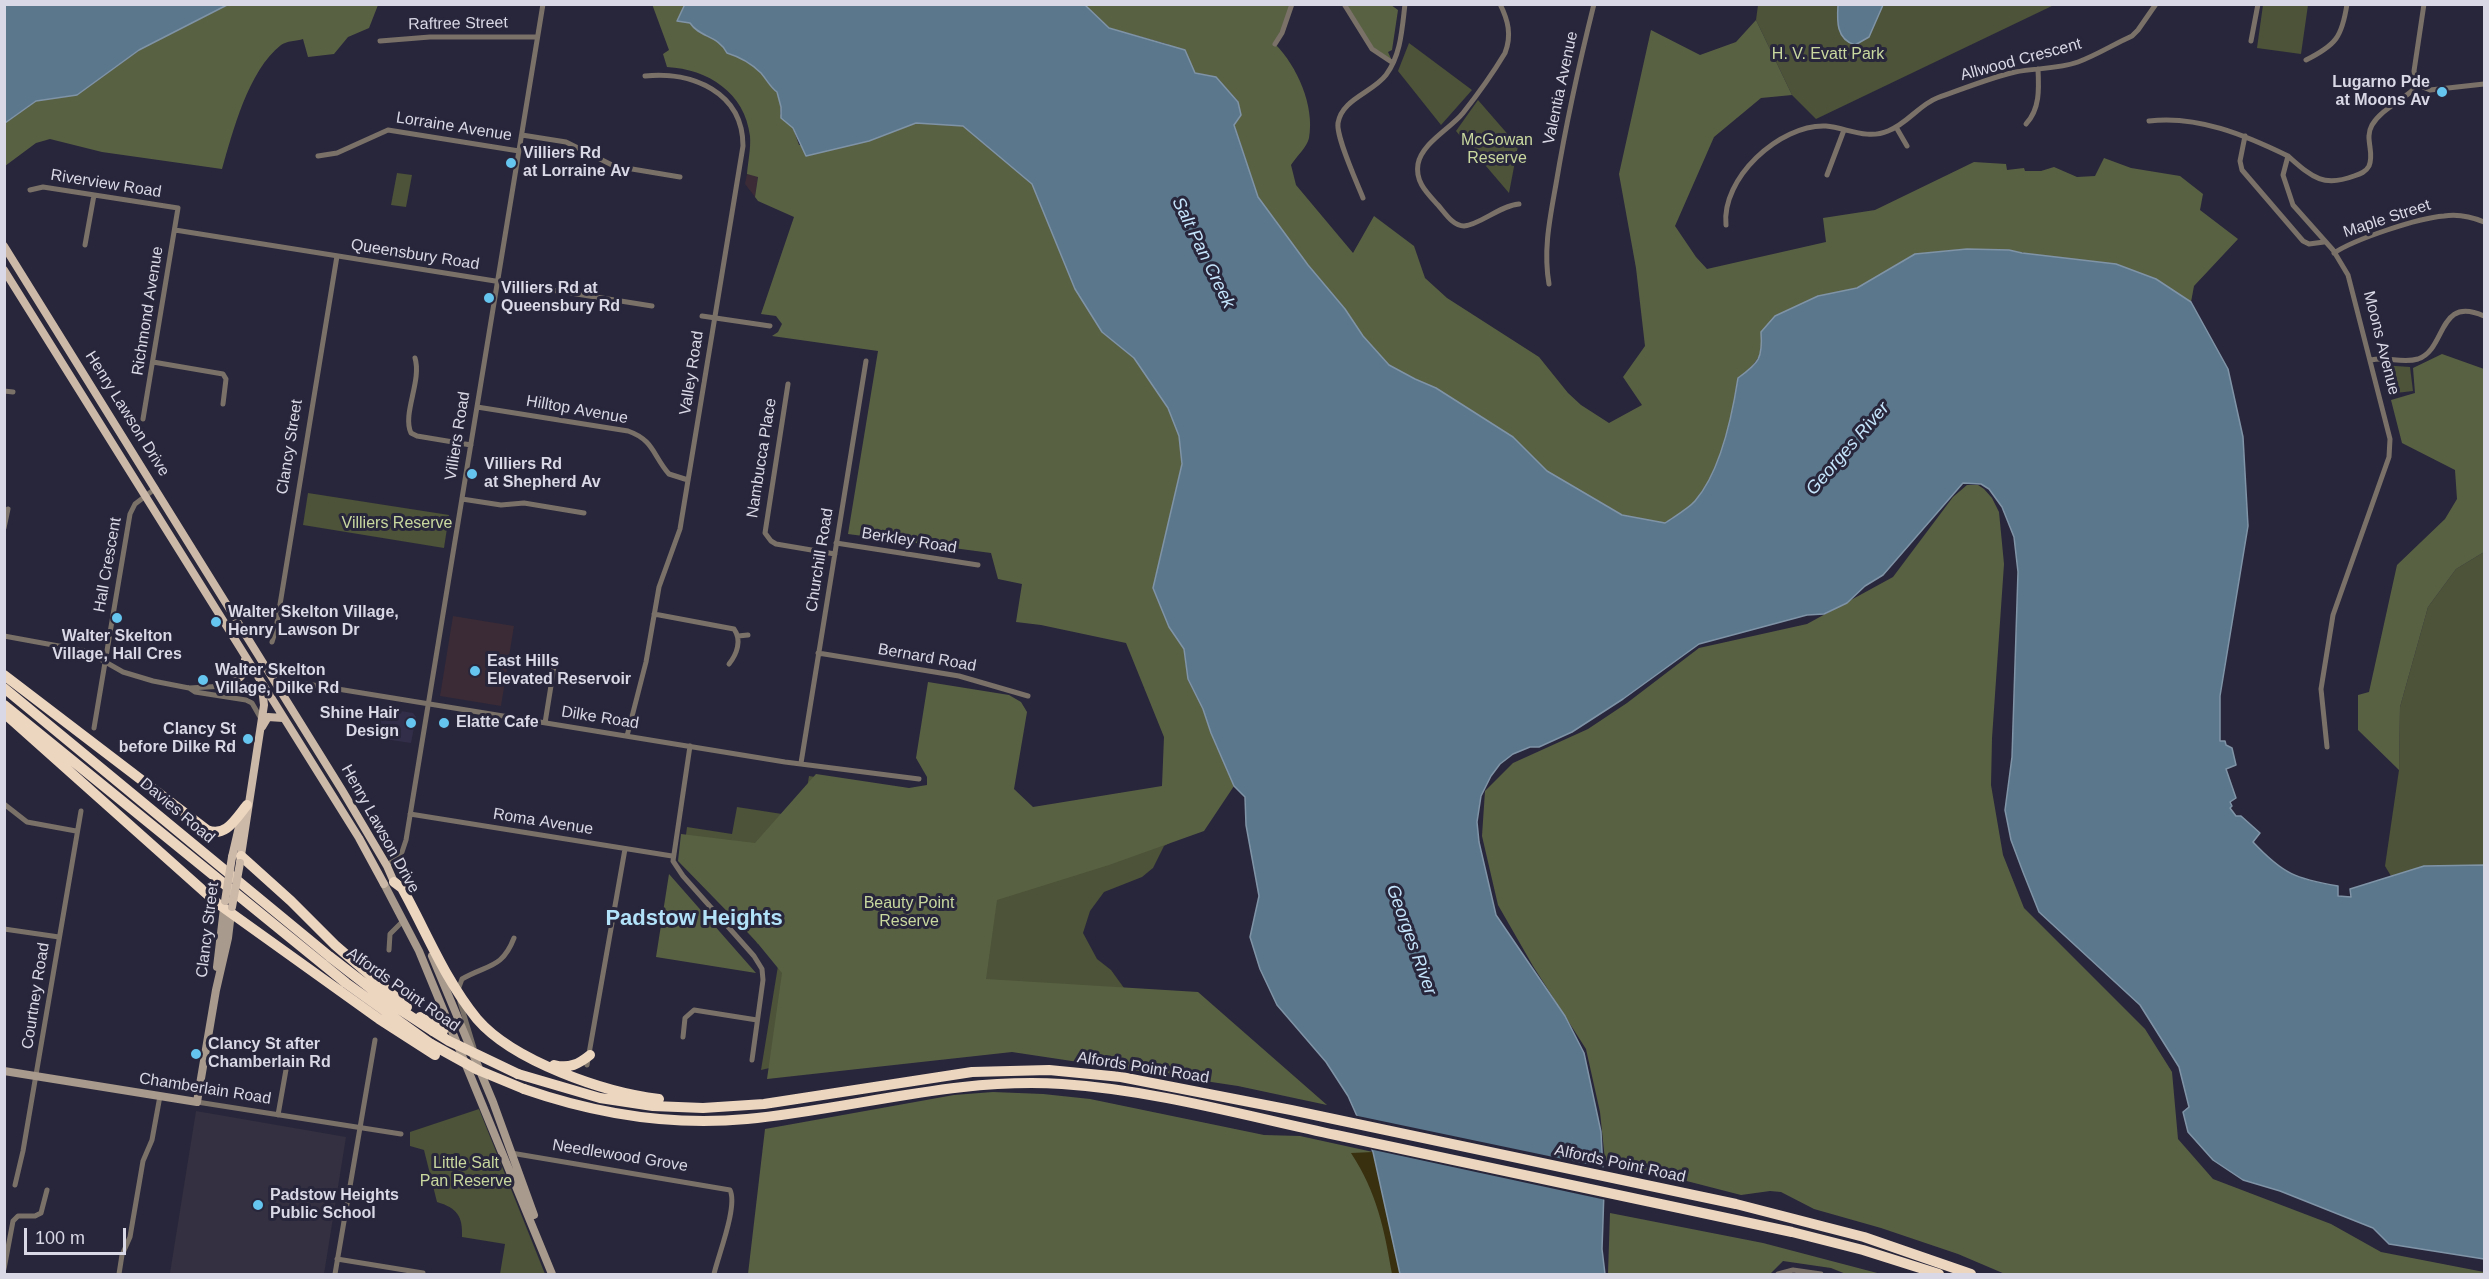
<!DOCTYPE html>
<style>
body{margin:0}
#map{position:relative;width:2489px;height:1279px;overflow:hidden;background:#28263b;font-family:Arial,sans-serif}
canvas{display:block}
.frame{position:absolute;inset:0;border:6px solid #d9d8e6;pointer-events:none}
.scale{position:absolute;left:24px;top:1228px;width:102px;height:27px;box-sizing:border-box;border:3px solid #d9d8e6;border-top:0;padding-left:8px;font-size:18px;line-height:21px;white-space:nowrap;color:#d9d8e6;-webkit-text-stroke:4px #28263b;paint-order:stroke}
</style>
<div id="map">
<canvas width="2489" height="1279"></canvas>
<div class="frame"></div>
<div class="scale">100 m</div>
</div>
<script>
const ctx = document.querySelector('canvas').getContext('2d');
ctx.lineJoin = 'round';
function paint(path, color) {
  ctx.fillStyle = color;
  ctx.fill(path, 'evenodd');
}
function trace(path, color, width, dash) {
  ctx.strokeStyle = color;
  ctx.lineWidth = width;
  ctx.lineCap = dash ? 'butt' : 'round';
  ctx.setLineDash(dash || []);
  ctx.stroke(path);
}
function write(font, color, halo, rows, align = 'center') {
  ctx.font = font + ' Arial,sans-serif';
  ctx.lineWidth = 6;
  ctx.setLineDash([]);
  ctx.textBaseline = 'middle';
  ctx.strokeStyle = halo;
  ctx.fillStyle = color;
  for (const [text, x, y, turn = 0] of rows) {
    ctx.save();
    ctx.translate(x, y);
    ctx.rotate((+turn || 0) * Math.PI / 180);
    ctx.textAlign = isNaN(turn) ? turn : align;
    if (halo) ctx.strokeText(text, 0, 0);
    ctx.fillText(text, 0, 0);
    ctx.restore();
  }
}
paint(new Path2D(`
 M383,708L413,713L416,717L411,743L378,738Z`), '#322e4a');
paint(new Path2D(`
 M747,174L758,176L755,197L745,184Z
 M453,616L514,626L501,706L440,696Z`), '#3a2b37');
paint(new Path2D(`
 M196,1111L346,1137L324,1274L170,1273Z`), '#343041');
paint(new Path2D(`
 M1758,5H2054L1816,119L1792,95L1756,20Z
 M2263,5H2308L2301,54L2257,48Z
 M1409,43L1472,90L1441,125L1398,71Z
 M1478,100L1518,146L1509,193L1456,131Z
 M397,173L412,175L406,207L391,205Z
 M2381,365L2410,367L2413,391L2387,394Z
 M308,493L449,515L444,548L303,525Z
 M2484,552V865L2424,866L2391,876L2385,866L2399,770L2400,707L2428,607L2456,569Z
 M809,776L1183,836L1164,846L1153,868L1142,877L1104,892L1090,911L1083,933L1097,959L1111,970L1124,988L1029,1006L761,1070Z
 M737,807L782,814L762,942L758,944L683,858L687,827L732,834Z
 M479,1109L545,1274H500L505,1244L462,1237C463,1216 457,1208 437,1202L424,1150L410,1146V1132Z`), '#4c5338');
paint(new Path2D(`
 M652,4L685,5L678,21L690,23C700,38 718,35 727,53C740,57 751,63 761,73C767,80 770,87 777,92L781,107L780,114L793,128L799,145L869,141L916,123L963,126L1032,184L1075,289L1102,332L1134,358L1168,408L1179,436L1182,464L1153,588L1169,627L1184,649L1188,680L1203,709L1211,733L1234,786L1204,831L1109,865L997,900L986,979L1198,992L1327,1105L1238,1086L1012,1052L767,1079L782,973L755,940L678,861L681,834L755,843L816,774L909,788L927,785V777L916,758L928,682L1009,695L1021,702L1027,712L1014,789L1033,807L1162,786L1164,737L1126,643L1041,625L1016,622L1022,584L998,579L991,553L848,534L878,351L772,336L778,332L782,324L776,316L761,314L794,217L758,201L755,197L758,177L747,174C748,161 751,149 750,136C745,93 708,69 667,67L663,54L669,50Z
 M227,5H378L369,28L348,37L334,54L308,57L303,39C297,41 286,41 281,45C248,71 233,131 222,169L102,152L50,139L36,143L5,166V123L36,101L77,95L139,50Z
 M1085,5H1292L1275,44C1297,66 1315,106 1309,138C1307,147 1296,157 1291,165L1296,185L1353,253L1374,216L1414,246L1425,278L1447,298L1539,357L1568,393L1581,405L1609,423L1642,405L1623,377L1645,346L1636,268L1619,174L1651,30L1700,55L1736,42L1756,20L1792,95L1761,98L1714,137L1675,226L1696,257L1707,269L1826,242L1823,218L1875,210L1974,162L2006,164L2007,170L2024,168L2025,171H2041L2054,167L2077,177L2095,176L2104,158L2131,168L2180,176L2203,194L2200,210L2238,239L2194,286L2191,302L2156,279L2009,250L1967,249L1915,254L1857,288L1818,296L1762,352L1751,368L1738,378C1732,417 1721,471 1695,501C1688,509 1675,516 1665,523L1622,515L1547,471L1513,437L1436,388L1415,379L1389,365L1363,336L1345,309L1308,265L1258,197L1234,124L1241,115L1238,101L1216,77L1195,73L1167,44L1109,28Z
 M1344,5H1391L1398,10L1392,50L1388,52L1393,63L1376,53Z
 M2442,354L2484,369V552L2456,569L2428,607L2400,707L2399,770L2358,730V695L2369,692L2397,565L2445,519L2457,499L2455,470L2402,443L2391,400L2415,393L2413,368Z
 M1967,485H1978L1984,489L1992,498L1999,512L2004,564L1992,738L1991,785L2003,855L2024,908L2145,1029L2172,1072L2178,1139L2213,1179L2331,1224L2381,1252L2484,1272V1274H2005L1958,1254L1881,1228L1814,1209L1781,1192L1770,1191L1741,1195L1605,1160L1600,1112L1586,1049L1533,966L1498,905L1482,836L1485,791L1513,763L1588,729L1627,703L1699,648L1807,624L1893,577L1953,497Z
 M669,874L756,973L656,957Z
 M993,1092L1043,1094L1090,1099L1264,1135L1300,1136L1373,1152L1400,1274H748L765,1129L954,1095Z
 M1610,1213L1763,1243L1881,1274H1846L1831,1268L1783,1261L1770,1274H1608Z`), '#596143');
paint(new Path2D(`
 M1373,1152L1400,1274H1392C1384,1228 1377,1193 1351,1153Z`), '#38300f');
const water = new Path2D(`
 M5,4H227V5L139,50L77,95L36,101L5,123Z
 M685,4L1085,5L1109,28L1185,50L1195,73L1216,77L1238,102L1241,115L1234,125L1258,197L1308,265L1345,309L1363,336L1389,365L1415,379L1436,388L1513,437L1547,471L1622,515L1665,523C1675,516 1688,509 1695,501C1721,471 1732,417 1738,378C1759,363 1763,358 1761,332L1775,316L1818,296L1857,288L1915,254L1967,249L2009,250L2022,253L2116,264L2156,279L2191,302L2228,369L2243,437L2248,526L2220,696V741H2225L2226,745L2232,748L2236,765L2226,769L2236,798L2230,802L2232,806L2230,808L2236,816H2241L2260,833L2253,842C2283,874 2296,879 2338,886V896L2351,897L2350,889L2424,866L2484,865V1259L2389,1244L2373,1228L2280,1191L2243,1180L2213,1160L2188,1132L2183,1112L2189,1107L2179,1067L2140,1005L2039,912L2023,872L2011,840L2005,810L2012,757L2018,572L2014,537L2002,507L1989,489L1981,484L1963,483L1883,575L1865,586L1847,603L1824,614L1807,615L1699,644L1623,699L1572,732L1539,747H1530L1513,754L1500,764L1491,776L1481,796L1477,822L1479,842L1496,915L1565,1016L1584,1053L1601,1132L1604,1191L1602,1249L1605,1274H1400L1373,1152L1348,1096L1326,1062L1277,1005L1260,969L1250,937L1259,896L1246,825L1245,797L1234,786L1211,733L1203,709L1188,679L1184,649L1169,627L1153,588L1182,464L1179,436L1168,408L1134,358L1102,332L1075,289L1032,184L963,126L916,123L869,141L806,156L793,128L781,118V107L777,92C770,87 767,80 761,73C751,63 740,57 727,53C718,35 700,38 690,23L677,21Z
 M1838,5V4L1883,5L1869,37L1855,45C1836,39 1837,21 1838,5Z`);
paint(water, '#5a778c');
trace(water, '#8094a7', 1.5);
paint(new Path2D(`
 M1353,1115L1606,1168V1200L1369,1149Z`), '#28263b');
trace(new Path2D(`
 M1344,4L1372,49L1393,63
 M1500,4C1508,20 1512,35 1505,53C1493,73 1478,94 1463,113C1450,129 1422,143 1418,164C1415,181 1426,192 1437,204C1444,211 1452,226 1464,226C1480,225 1499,206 1519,204
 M2424,4L2414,71L2416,84L2430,90L2484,84
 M380,41L430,37H537
 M2251,41L2258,4
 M1275,44L1282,33L1292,4
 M2306,60C2336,45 2342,37 2347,4
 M2149,121C2197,115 2245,135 2288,156
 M2026,124C2040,109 2039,89 2038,69
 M1896,127L1907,146
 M522,135L566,142L614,166L680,177
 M2245,136L2240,161L2242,170L2303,241L2309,244L2324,242
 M318,156L337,153L388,130L519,151
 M1827,175L1844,130
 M30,190L43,187L178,208L143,419
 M1363,198C1357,183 1336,137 1338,123C1342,99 1372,93 1386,75C1401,55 1402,29 1405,4
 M1726,225C1721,179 1779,124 1826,126C1847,128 1867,140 1888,131C1907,124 1919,105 1937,98C1963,89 1989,78 2015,72C2036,68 2059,69 2078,62C2097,55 2114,44 2132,36L2138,30L2156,4
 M175,230L652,306
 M85,245L94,195
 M2334,253C2355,239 2418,218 2444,216C2457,214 2472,217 2484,222
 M1549,284C1543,250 1550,218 1556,184C1566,124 1579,64 1594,4
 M702,316L770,326
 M415,358C422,381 402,414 411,433L417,436L471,445
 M2371,360C2387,356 2402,364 2418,359C2447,349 2437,295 2484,316
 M153,362L223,374L226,379L223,404
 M788,384L765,533L771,541L776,544L835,554
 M4,391L13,392
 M477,407L628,431C654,440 653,456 669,474L688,480
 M462,499L501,505L524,503L584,513
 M4,528L8,509
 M836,543L978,565
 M654,614L734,629C742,640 737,654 729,664
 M4,636L86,651L123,672L153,681L189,688L262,684
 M738,636L748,635
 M272,642L276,629L337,256
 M818,653L959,676L1028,696
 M276,683L307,684L785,762L919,779
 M189,688L195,692L246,700L252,703L260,717
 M545,723L554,667
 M94,728L130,514L135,504L156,488
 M627,736L646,662L659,587L680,529L743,146C743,92 692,71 645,76
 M690,746L673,861L683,876L754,956L762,969L763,980L752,1060
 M2327,747L2321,689L2333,615L2389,457L2390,439L2348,275L2333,250L2293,205L2283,175L2288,156C2311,176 2322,188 2354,176C2360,174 2366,172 2369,166C2375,152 2364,139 2372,125C2382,108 2405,100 2418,85
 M801,763L866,361
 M4,804L27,822L76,831
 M410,814L672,856
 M387,866L402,852L406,840L543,4
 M4,929L59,937
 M389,950L390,934L404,920
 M458,990L462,979C488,964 502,969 514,938
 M460,1002L474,1048
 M683,1037L685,1018L694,1010L757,1020
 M587,1065L625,849
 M197,1102L401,1134
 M278,1115L287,1064
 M511,1153L730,1190C738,1206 718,1256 714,1274
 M15,1185L23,1151L81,811
 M337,1259L423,1273
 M4,1269L13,1221L18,1216H35L41,1213L47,1190
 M119,1274L122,1255L130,1237L143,1161L152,1140L160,1096
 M335,1274L375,1040
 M1778,1274L1793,1270L1821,1274`), '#7a7168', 5);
trace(new Path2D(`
 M384,884L419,951L552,1274
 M432,956L493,1102L534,1215
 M217,967L224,908
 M4,1071L197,1102L216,990L228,938L231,913`), '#a89a8c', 8);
trace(new Path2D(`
 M4,246L342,790L387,866L394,882
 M4,270L359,838L384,884
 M221,687C236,681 247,678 245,660
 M262,727L268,717L283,718
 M232,857L242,814
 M240,862L264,705L262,688`), '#ccb9a7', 8);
trace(new Path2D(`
 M4,675L207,830C226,838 236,818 247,805
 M4,688L329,956L387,1001L433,1031
 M4,705L346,983L431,1044
 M4,713L217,903L379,1019L435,1055
 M241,856L291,901L335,945L407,1007
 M394,882L402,888C426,931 445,980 477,1019C513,1061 605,1093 659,1099
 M554,1065C569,1069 579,1064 590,1055
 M518,1074L600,1098L653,1106L703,1108L764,1104L972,1072L1049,1070L1121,1077L1291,1110L1736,1204L1864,1237L1971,1274
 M524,1089C596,1114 672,1126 747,1119C853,1109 955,1077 1062,1084C1154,1090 1246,1116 1336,1135C1488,1167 1640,1199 1792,1232L1863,1250L1939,1274`), '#edd6c0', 10);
trace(new Path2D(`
 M225,901L232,857
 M232,907L240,863`), '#ccb9a7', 8);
trace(new Path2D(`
 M420,1017L443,1031
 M433,1031L449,1041L518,1074
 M431,1044L478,1070L524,1089`), '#edd6c0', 10);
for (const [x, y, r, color] of [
 [2442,92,6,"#65c5ee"],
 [511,163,6,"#65c5ee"],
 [489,298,6,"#65c5ee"],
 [472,474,6,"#65c5ee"],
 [117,618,6,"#65c5ee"],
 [216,622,6,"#65c5ee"],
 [475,671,6,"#65c5ee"],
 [203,680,6,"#65c5ee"],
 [411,723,6,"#65c5ee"],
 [444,723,6,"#65c5ee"],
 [248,739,6,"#65c5ee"],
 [196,1054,6,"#65c5ee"],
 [258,1205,6,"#65c5ee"]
]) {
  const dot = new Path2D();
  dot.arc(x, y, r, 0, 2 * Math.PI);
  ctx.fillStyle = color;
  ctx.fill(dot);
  trace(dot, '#28263b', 2);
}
write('16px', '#d9d8e6', '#28263b', [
 ["Raftree Street",458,24,-1],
 ["Allwood Crescent",2021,60,-15],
 ["Valentia Avenue",1561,88,-78],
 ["Lorraine Avenue",454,127,9],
 ["Riverview Road",106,184,9],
 ["Maple Street",2387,219,-18],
 ["Queensbury Road",415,255,9],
 ["Richmond Avenue",148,311,-81],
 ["Moons Avenue",2381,343,76],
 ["Valley Road",692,373,-81],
 ["Hilltop Avenue",577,410,10],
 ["Henry Lawson Drive",127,414,58],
 ["Villiers Road",458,436,-81],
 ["Clancy Street",290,447,-81],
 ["Nambucca Place",762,458,-81],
 ["Berkley Road",909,541,9],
 ["Churchill Road",820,560,-81],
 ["Hall Crescent",108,565,-80],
 ["Bernard Road",927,658,10],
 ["Dilke Road",600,718,9],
 ["Davies Road",177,811,40],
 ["Roma Avenue",543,822,9],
 ["Henry Lawson Drive",380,829,61],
 ["Clancy Street",208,930,-83],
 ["Alfords Point Road",403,990,35],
 ["Courtney Road",36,996,-81],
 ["Alfords Point Road",1143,1068,9],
 ["Chamberlain Road",205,1089,9],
 ["Needlewood Grove",620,1156,9],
 ["Alfords Point Road",1620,1164,12]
]);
write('16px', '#c9d89f', '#28263b', [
 ["H. V. Evatt Park",1828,55],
 ["McGowan",1497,141],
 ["Reserve",1497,159],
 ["Villiers Reserve",397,524],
 ["Beauty Point",909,904],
 ["Reserve",909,922],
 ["Little Salt",466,1164],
 ["Pan Reserve",466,1182]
]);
write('bold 16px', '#d9d8e6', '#28263b', [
 ["Lugarno Pde",2430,83,"right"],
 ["at Moons Av",2430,101,"right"],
 ["Villiers Rd",523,154],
 ["at Lorraine Av",523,172],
 ["Villiers Rd at",501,289],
 ["Queensbury Rd",501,307],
 ["Villiers Rd",484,465],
 ["at Shepherd Av",484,483],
 ["Walter Skelton Village,",228,613],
 ["Henry Lawson Dr",228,631],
 ["Walter Skelton",117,637,"center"],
 ["Village, Hall Cres",117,655,"center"],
 ["East Hills",487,662],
 ["Elevated Reservoir",487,680],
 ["Walter Skelton",215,671],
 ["Village, Dilke Rd",215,689],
 ["Shine Hair",399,714,"right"],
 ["Design",399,732,"right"],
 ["Elatte Cafe",456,723],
 ["Clancy St",236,730,"right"],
 ["before Dilke Rd",236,748,"right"],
 ["Clancy St after",208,1045],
 ["Chamberlain Rd",208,1063],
 ["Padstow Heights",270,1196],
 ["Public School",270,1214]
], 'left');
write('italic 18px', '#c5e5fc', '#28263b', [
 ["Salt Pan Creek",1203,253,64],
 ["Georges River",1848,449,-49],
 ["Georges River",1411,940,70]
]);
write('bold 22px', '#b1e2f9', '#28263b', [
 ["Padstow Heights",694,919]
]);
</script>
